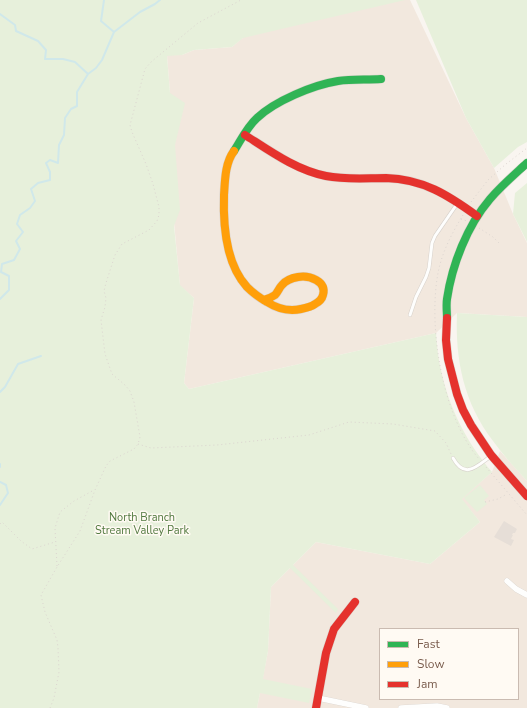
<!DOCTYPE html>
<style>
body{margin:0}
#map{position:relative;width:527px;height:708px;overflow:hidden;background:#f9f5f0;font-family:"Nunito Sans",sans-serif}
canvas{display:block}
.legend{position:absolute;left:379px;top:628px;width:140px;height:72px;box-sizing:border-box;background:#fffaf3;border:1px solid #cabbb1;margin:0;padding:5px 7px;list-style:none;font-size:12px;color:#7a5c4d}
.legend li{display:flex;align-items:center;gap:8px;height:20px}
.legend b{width:20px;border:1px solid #cabbb1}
</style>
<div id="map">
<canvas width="527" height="708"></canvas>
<ul class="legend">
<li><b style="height:5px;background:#30b455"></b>Fast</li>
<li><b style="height:5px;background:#ff9f0a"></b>Slow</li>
<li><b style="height:5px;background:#e5322d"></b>Jam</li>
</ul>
</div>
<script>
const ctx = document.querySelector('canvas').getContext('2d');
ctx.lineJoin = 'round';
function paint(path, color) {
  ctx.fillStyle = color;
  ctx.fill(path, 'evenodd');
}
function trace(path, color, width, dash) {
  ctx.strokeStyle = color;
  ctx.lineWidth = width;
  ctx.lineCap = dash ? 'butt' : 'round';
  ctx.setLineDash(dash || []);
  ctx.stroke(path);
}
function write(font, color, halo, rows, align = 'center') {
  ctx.font = font + ' "Nunito Sans",sans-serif';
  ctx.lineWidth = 3;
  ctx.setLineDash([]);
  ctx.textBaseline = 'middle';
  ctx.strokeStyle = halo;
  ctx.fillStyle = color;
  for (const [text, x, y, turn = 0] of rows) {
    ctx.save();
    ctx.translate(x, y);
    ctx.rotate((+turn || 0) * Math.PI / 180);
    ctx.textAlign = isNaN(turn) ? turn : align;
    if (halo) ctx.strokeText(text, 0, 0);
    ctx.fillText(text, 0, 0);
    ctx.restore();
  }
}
paint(new Path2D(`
 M316,0H410L466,118L494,168L513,214L527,243V317L457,313L436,333L189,389L184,383L194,298L180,286L169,169L170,93L167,55H182L194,50L232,47L246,35Z
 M500,451L527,481V708H257L268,651L271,587L316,542L430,564L480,522L461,499L492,472ZM380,629H518V699H380Z`), '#f2e8de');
paint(new Path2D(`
 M0,0H405L243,38L232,47L194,50L182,55L167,56L170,93L185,103L175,145L180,210L174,226L180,285L194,298L184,383L189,389L436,333C437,346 438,358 441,370C449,408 467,443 492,472L462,499L480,522L430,564L316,542L293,565L338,609L336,613L290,568L271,587L268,651L263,679L312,689L309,703L260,693L257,708H0Z
 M416,0H527V142L518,147L494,168L466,118Z
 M527,183V242L513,214L515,193Z
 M457,313L527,317V481C515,468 503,455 493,441C464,403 455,360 457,313Z
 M480,485L489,496L484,500L487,504L477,512L464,498Z`), '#e7f0db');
trace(new Path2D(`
 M104,0L101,21L114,32
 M0,14L15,25L16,31L38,41L46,50L45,59H63L75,62L88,74
 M0,299L9,290V276L1,272L2,264L14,260L20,249L16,241L23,232L17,224L20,215L30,208L35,201L31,189L38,183L50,180V172L46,163L50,160L58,163L59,145L64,135L65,118L71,109L77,106V92L88,74L96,68L102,60L114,32L140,12L155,4L160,0
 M0,392L5,387L18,364L41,356
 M0,464V467
 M0,482L6,485L8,493L0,505`), '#d0e8ea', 2);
paint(new Path2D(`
 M504,521L517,529L515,533H513L512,535H513L511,539L514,540L511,546L494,537Z`), '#e6ded7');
const lane = new Path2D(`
 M410,315L416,297L426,277L429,268L432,243L435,236L457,204
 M453,458C465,480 477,466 491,456`);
const street = new Path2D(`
 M507,581L516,589L527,595
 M318,698L366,708
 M401,708L437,706L447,708`);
const fast = new Path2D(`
 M234,151C241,140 247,127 257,118C275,101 313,85 338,81C352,79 367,80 381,79
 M447,318C447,312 446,305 447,299C452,265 467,226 490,199C501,186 514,175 527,163`);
const slow = new Path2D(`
 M234,151C225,163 225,180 224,195C223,225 226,264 247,287C253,293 260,298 267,302C278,309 288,312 301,309C306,308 311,307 315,304C319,302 322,299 323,295C327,281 309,275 298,277C292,278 286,280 282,285C279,288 278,292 275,295C272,297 268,299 264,300`);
const jam = new Path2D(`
 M245,135C270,151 296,170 326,176C346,180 366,178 386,178C423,179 448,195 477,216
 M447,318L446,340L448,359L457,394L463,410L471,425L491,455L527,496
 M316,708L326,653L334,629L355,602`);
trace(lane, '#d7d1cb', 4);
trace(street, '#d7d1cb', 6);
trace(fast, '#d9d2cb', 9);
trace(slow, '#d9d2cb', 9);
trace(jam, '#d9d2cb', 9);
trace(new Path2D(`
 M471,202L488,180L506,164L527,148
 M463,215C452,233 442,252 438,273C428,327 442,416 479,459
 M461,219L467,221
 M479,228L493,237L499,243
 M138,444L151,448L217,445L309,435L349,422L393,424L435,431L446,443L451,454
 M486,467L527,515
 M485,502L498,499L507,494
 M0,524L2,522L21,541L32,549L55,542
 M57,566L55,528L60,512L74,501L94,490
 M50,708L54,698L59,672L58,648L57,640L45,612L41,595L57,567L80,531L95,490L106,466L110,461L134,449L138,444L140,437L134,402L130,391L125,385L112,374L105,354L101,320L105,307L106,298L104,291L106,283L115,255L122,244L149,230L157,221L159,215V207L153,184L146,164L132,132L130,125L145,69L151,62L198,23L241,0`), '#dcd5d0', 1, [1, 3]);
trace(lane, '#fefefd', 3);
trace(street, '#fefefd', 5.5);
trace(fast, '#30b455', 8);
trace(slow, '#ff9f0a', 8);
trace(jam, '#e5322d', 8);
write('11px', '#537a41', '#fffaf3', [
 ["North Branch",142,518],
 ["Stream Valley Park",142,531]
]);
</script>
